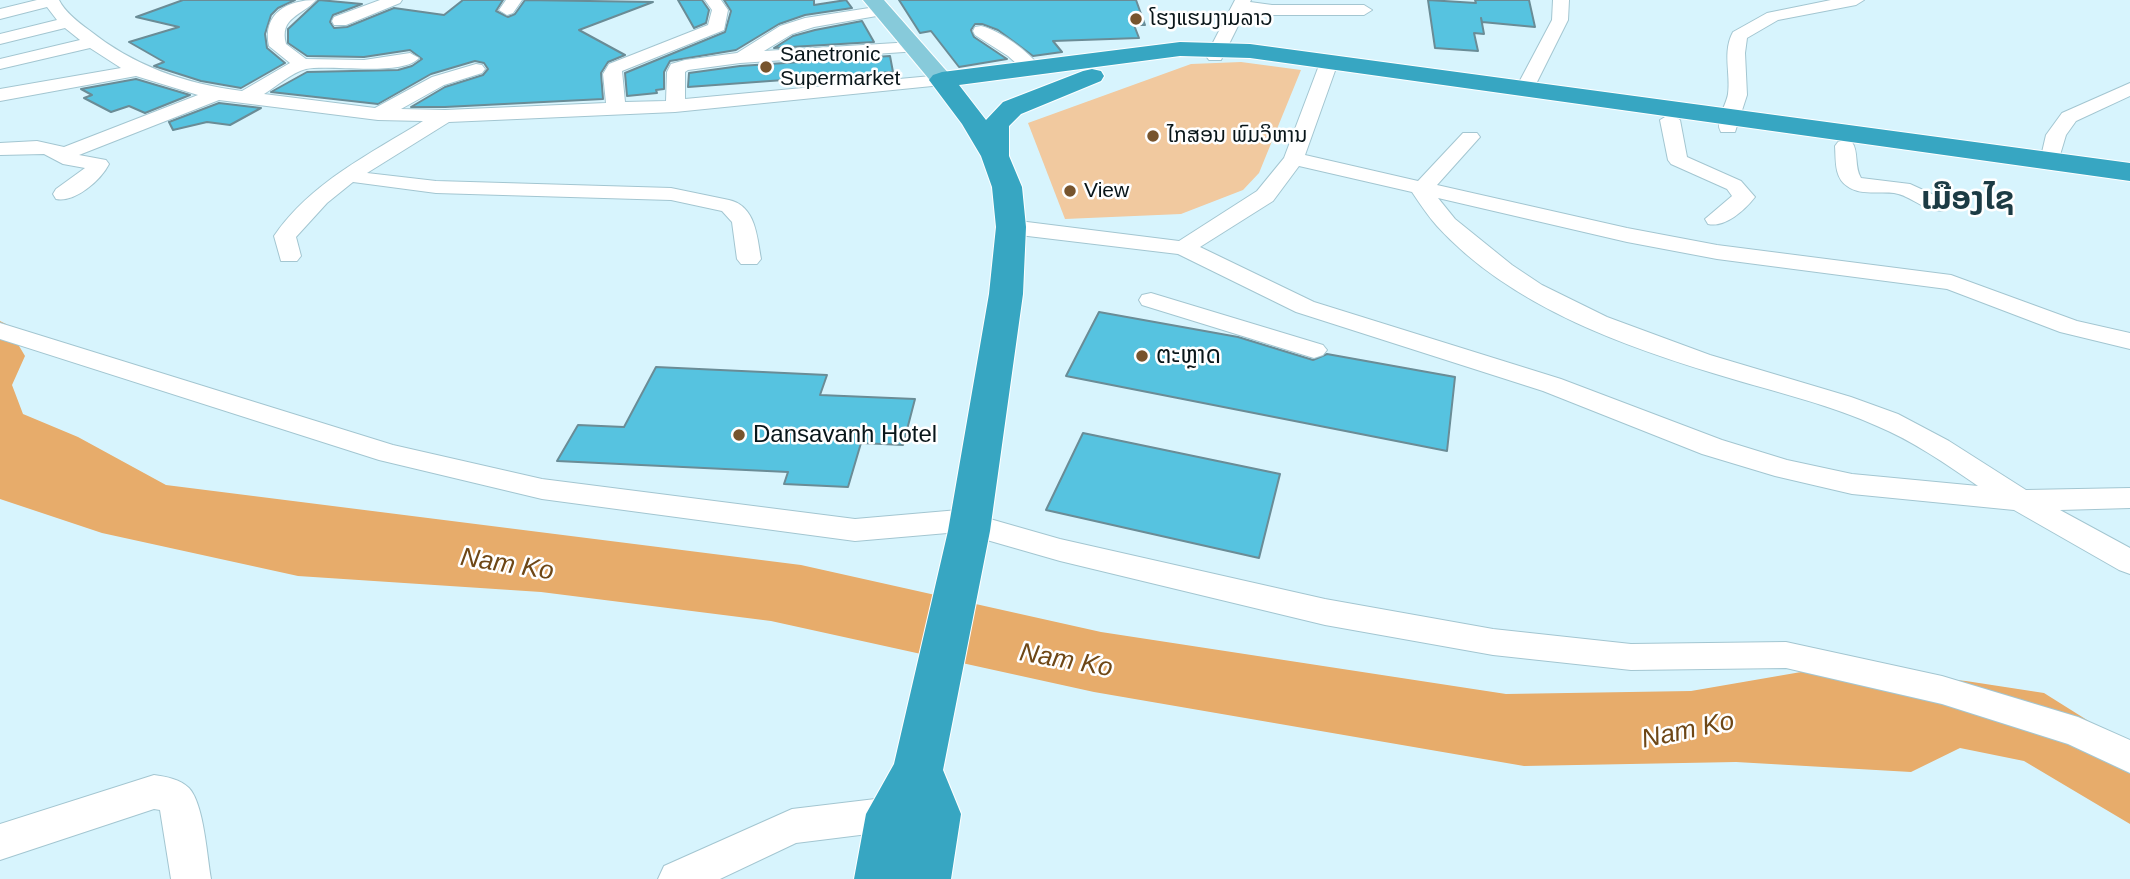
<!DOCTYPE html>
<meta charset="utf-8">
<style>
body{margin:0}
canvas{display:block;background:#d7f4fd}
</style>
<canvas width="2130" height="879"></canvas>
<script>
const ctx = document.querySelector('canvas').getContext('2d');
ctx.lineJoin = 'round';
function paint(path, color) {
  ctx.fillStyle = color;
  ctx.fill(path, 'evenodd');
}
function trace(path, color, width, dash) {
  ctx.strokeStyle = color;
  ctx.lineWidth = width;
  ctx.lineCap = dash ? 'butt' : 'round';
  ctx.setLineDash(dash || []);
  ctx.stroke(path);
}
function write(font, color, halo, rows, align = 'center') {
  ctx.font = font + ' Arial,"Noto Sans Lao",sans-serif';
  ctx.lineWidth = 5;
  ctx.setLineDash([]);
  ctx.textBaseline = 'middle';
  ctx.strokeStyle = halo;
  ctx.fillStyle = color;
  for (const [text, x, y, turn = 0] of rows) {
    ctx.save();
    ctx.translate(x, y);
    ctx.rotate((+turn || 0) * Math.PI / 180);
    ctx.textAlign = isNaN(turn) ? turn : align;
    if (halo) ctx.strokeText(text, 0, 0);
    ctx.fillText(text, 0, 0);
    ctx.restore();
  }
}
paint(new Path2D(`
 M1241,62L1301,70L1259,173L1243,190L1181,214L1065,219L1028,123L1191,64Z`), '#f1c99f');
paint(new Path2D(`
 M0,321L6,324L25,356L12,385L23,414L78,437L166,485L801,565L1101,632L1506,694L1691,691L1830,667L1966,681L2044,693L2130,747V824L2024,761L1960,748L1911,772L1736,762L1524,766L1094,692L771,621L541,592L298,576L102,533L0,499Z`), '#e7ac6b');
const building = new Path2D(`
 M183,0H295L278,8L271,15L265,34L267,48L285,63L241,88L201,81L154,66L164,62L129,42L179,27L136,17Z
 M319,0L362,4L333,15L330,22L334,28L347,27L394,8L444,15L463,0H503L496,11L508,17L515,14L525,0L653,2L579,30L625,55L608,62L601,73L603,99L445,107H411L445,87L483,75L488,69L484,63L475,61L431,74L378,104L271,92L307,72L398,70L412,66L422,59L410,50L364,57L307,56L288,43V29Z
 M678,0H702L709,10L706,23L694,28Z
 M724,0H814V5L846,0L852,8L805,15L779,24L736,50L670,61L664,72V89L656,90L657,93L627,96L625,73L725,32L731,11Z
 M899,0H1136L1145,25H1134L1139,38L1053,41L1062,52L1033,56L998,30L982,24H975L971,30L974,37L1007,59L959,67L931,31L920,33Z
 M1428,0L1476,3L1475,0H1529L1535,27L1482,22L1481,18L1484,34L1474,33L1478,51L1435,48Z
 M862,21L874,42L774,48L793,36L815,30Z
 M890,56L893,72L688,87L689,73L740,66Z
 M136,79L190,95L145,113L129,106L111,112L84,98L92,95L81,89Z
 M219,103L261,108L230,125L207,122L173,130L169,122Z
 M1099,312L1238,337L1313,360L1327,354L1455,377L1447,451L1066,376Z
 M656,367L827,375L820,395L915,399L903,445L861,443L848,487L784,484L788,472L557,461L578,425L624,427Z
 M1083,433L1280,474L1259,558L1046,510Z`);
paint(building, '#56c3e0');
trace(building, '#6a8c96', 2);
const minor = new Path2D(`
 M37,0H59C65,12 78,22 89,30C134,66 185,84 242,91L290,63L269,46C262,13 288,0 316,0C302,16 279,17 286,44L306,59L364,60L410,53L419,58C402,77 329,64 306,69C292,72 276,87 264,94L375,108L432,77L476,64L482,65L485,69L482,73L444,85L401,109L445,110L606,103L603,74L609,64L708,25L712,10L705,0H721L728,10L724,30L622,71L625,102L666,101L667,72L671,64L685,60L737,53L780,26L805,18L882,6L888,8L890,11L888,14L814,27L792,34L764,51L913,42L922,47L919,51L740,63L688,70L685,72V99L942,75L951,80L942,85L675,112L449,122L367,173L436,181L671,188L729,200C756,206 757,237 761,259L757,264H741L737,259L732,222L722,211L671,200L436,193L353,182L327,203L296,237L301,256L297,261H281L274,236C310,183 370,154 423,121L378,120L219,100L79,155L106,160L109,164C101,180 75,203 56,199L53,194L56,189L85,168L63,164L44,154L0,155V143L37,141L64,147L198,95L136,76L0,101V89L121,68L90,48L0,69V59L80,40L65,28L0,44V34L57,20L47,7L0,19V9Z
 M380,0H402L400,3L346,25H334L332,21L334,17Z
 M506,0H522L513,13L507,15L499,10Z
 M1235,0H1251L1250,2L1272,5H1364L1372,10L1364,15H1272L1245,12L1221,60H1209L1206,56Z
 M1553,0H1569L1568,20L1532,92H1518L1516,88L1552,20Z
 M1831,0H1864L1856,5L1778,20L1747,38L1745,53L1747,95L1735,132H1721C1714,120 1726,107 1728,94C1731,74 1722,52 1733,32L1767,13Z
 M981,26C1001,31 1028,51 1041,68L1038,72H1026L1008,56L975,35L973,31L975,27Z
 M1327,63L1336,68L1305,155L1418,181L1463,133H1477L1480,137L1437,185L1627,228L1717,245L1951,275L2077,321L2130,333V349L2060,332L1947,289L1717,259L1627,242L1438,198L1455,219L1512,265L1542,285L1607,317L1710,355L1851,397L1898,414L1949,441L2026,490L2130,488V508L2060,510L2130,548V574L2119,570L2014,510L1852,494L1775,476L1702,454L1543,391L1296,312L1178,254L1011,234L1003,232L1000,227L1003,222L1011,220L1179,241L1257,191L1284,158L1318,68ZM1299,166L1412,192C1420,204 1428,216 1437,226C1513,309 1631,349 1736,380C1784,394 1832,406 1877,426C1913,441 1946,464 1978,486L1852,474L1787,460L1722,440L1561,379L1314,302L1200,247L1273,201Z
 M2130,83V96L2076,121L2066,135L2057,165H2043L2040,161L2046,135L2062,113Z
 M1670,114L1680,120L1687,157L1741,181L1755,197C1745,210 1725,228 1708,224L1705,219L1732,196L1727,189L1671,164L1668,160L1660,120Z
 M1845,140L1852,142C1859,152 1854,167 1861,178L1910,184L1945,200L1948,205L1945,210C1926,214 1913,196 1894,193C1879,191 1860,196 1847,186C1834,177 1836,160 1835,146L1838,142Z
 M1151,293L1323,345L1327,350L1323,355L1314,358L1142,305L1139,300L1142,295Z
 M0,323L393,445L542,479L855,519L970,509L981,512L983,517L1060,539L1325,599L1493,629L1631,644L1786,642L1942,676L2078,717L2130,740V773L2068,744L1942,704L1786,668L1631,670L1493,655L1325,625L1060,561L959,532L855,541L542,499L379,460L0,339Z
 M154,775C167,777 180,779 189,788C204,804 207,857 211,879H171L160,810L154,809L0,860V824Z
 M892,797L906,802L911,814L906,826L892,831L796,843L720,879H658L664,866L792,809Z`);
const major = new Path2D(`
 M863,0H884L950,75L953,80L950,85H934Z`);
const highway = new Path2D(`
 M1180,42L1250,44L2130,163V181L1250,58L1180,56L959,85L986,120L1003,102L1083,71L1092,69L1101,71L1104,76L1101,81L1021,114L1009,126V156L1022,187L1026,227L1023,294L990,531L943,770L961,814L951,879H854L866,814L894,764L948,531L989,294L996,227L992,187L981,156L962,124L929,80L933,75L942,72Z`);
trace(minor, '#a3c6d1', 2);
trace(major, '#fff', 2);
trace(highway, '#fff', 2);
paint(minor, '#fff');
paint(major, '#87cada');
paint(highway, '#37a6c2');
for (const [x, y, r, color] of [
 [1136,19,7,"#77542d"],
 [766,67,7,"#77542d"],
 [1153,136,7,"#77542d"],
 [1070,191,7,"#77542d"],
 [1142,356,7,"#77542d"],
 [739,435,7,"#77542d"]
]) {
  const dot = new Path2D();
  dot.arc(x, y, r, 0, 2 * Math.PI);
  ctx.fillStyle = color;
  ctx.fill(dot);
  trace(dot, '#fff', 2.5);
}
write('21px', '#081519', '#fff', [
 ["ໂຮງແຮມງາມລາວ",1150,19],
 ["Sanetronic",780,55],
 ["Supermarket",780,79],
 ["ໄກສອນ ພົມວິຫານ",1167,136],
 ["View",1084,191]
], 'left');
write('24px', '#081519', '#fff', [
 ["ຕະຫຼາດ",1156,356],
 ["Dansavanh Hotel",753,435]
], 'left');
write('italic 26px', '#6e4716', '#fff', [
 ["Nam Ko",507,565,9],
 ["Nam Ko",1066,661,10],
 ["Nam Ko",1688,731,-12]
]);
write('bold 32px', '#1c3b44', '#fff', [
 ["ເມືອງໄຊ",1968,200]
]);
</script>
